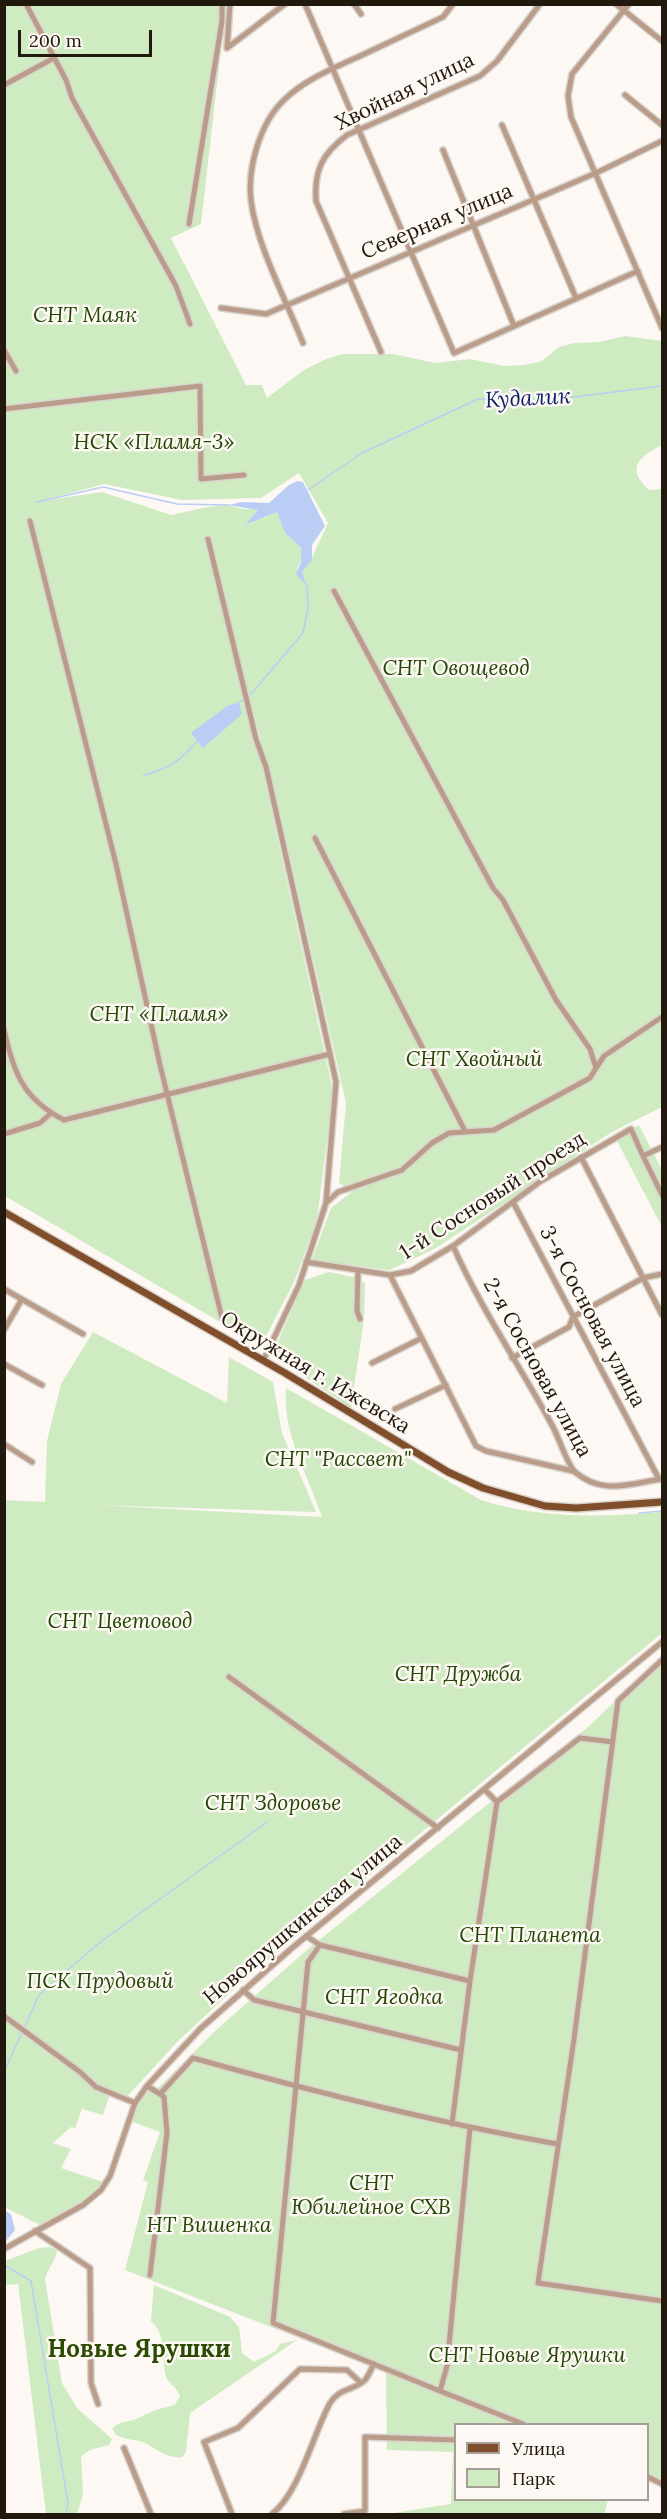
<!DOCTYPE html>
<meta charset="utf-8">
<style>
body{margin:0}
#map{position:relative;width:667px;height:2519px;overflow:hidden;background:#fdf8f3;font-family:Lora,serif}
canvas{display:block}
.frame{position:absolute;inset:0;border:6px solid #21180e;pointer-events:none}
.legend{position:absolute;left:454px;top:2423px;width:195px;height:78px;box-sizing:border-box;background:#fdf8f3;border:2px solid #a59e97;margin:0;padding:8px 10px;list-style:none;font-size:18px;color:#21180e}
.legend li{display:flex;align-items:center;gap:12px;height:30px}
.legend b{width:30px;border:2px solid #a59e97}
.scale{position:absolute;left:18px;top:30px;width:134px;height:27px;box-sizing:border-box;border:3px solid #21180e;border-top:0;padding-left:8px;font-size:18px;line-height:21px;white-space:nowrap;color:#21180e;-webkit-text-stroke:4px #fdf8f3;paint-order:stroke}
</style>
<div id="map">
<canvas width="667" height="2519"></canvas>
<div class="frame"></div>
<ul class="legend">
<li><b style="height:8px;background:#804e2b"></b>Улица</li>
<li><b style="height:16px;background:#cfebc1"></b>Парк</li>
</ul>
<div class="scale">200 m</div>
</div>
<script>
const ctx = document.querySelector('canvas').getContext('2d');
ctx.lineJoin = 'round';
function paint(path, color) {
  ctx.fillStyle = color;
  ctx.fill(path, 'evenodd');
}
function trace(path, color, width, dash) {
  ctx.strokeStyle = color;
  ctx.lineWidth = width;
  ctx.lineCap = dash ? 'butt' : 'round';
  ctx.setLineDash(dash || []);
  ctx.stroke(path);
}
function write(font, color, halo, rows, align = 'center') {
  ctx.font = font + ' Lora,serif';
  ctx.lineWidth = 5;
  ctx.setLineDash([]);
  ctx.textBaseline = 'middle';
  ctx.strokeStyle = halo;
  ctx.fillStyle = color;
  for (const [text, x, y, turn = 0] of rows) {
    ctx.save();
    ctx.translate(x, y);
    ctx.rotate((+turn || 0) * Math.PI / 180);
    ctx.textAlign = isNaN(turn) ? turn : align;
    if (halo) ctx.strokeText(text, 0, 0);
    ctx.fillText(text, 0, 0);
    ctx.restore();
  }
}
paint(new Path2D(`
 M5,5H226L201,224L171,238L246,385H262L267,398L304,370L326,359L343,354H393L435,363L470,359L504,366L525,365L542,361L559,347L574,343L599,342L625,336L662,341V445C641,456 624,467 649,490L662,489V1107L612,1132L436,1248L390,1270L312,1260L331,1208L353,1191L339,1183L346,1103L288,848L250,697L255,735L333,1091L317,1220L294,1282L261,1346L5,1196ZM299,473L328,523L309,564L302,572L306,584L297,569L302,558L301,548L285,533L277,512L246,525L258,512L257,509H243L229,505L208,507L171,515L102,492L41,501L104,484L182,500L261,498Z
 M639,1125L662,1170V1227L616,1139Z
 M329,1272L353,1277L365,1283L364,1319L351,1408L272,1355L305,1280Z
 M93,1332L227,1403L229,1357L273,1382L282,1433L316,1512L96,1505L322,1517C308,1475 282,1434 286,1388L481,1500C539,1519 602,1517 662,1512V1633L247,1977L177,2042L125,2099L110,2094L103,2115L82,2109L75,2128L71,2127L53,2143L71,2149L61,2168L103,2182C89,2202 61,2213 40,2225L4,2207V1500L45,1502L47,1441L61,1384Z
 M662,1656V2487L648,2481V2424H456V2500H608L604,2514H387L451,2504L453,2452L387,2450L386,2372L125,2270L148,2182L143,2180L160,2132L130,2121L137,2104L148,2090L154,2092L215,2031L308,1949L488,1804L587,1728Z
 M50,2247L57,2251C55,2262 47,2269 45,2280L62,2383L77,2408L112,2439L109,2445L90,2450L81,2456L83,2494L77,2514H46L18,2284L5,2285V2261L39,2248Z
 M154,2285L230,2317L239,2327L242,2353L254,2362L276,2351L280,2344L297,2340L190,2413L186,2452L182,2457C167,2459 157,2449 145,2443C136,2439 125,2440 116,2435L112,2428L120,2423L134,2420L155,2410L175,2405L180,2396C178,2388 169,2384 166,2377C161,2358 167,2335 151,2321Z`), '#cfebc1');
paint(new Path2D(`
 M297,481L303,482L325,526L312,545V560L302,572L307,586L296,574L301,562V548L285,533L277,512L245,525L258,510L229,505L241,502L269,503L289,485Z
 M239,702L242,714L203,748L191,733L227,706Z
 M5,2211L11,2214L15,2230L5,2242Z`), '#bacdf5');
trace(new Path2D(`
 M308,490L362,453L478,399H558L662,386
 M37,502L103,487L177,504L229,505
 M251,694L303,633L308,608L307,586
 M239,702L243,700
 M143,776C168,768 180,762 197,741
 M639,1513L662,1511
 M4,2072L39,1995L99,1943L267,1822
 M4,2265L31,2281L68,2503L66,2514`), '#bacdf5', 1.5);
const minor = new Path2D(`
 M26,4L66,80L72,98L176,286L190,324
 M230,4L227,48L285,4
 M305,4L454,353L638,271
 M354,4L361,14
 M616,4L662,41
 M629,4L572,74L568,96L571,117L662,328
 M4,85L54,58
 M625,95L662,125
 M502,125L576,298
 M443,150L514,326
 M189,224L222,21V4
 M221,308L266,314L596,173L662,141
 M303,343C286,300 257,246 251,201C247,168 260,122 285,99C306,79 334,68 360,56C388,43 415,30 443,17L453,4
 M4,350L16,371
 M381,352L316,201C314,170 322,154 347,135L480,76L497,61L540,4
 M4,409L200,386L201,479L244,475
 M30,521L116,864L160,1065L222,1318
 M208,539L256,739L266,767L330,1054
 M315,838L465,1131
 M4,1029C13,1072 23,1099 64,1120L330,1054L336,1082L326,1203
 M596,1068L604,1056L662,1017
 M4,1134L40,1123L51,1113
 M643,1156L662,1195
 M581,1157L662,1315
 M513,1202L659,1479
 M453,1246C481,1309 520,1366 553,1427C559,1438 567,1464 575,1472C603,1496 631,1483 662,1479
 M306,1262L390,1275L411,1271L453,1246L541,1181L631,1129L643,1156L662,1147
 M358,1270L357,1311L360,1319
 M390,1275L476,1446L486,1451L573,1471
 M4,1289L83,1334
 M4,1330L22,1299
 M512,1358L569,1327L573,1317L643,1278L662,1274
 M263,1361L299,1285L326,1203L338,1192L402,1170L432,1143L449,1133L494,1130L590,1078L596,1068L590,1049L556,1000L503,900L493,888L334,591
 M372,1363L422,1338
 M4,1364L42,1385
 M395,1409L446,1385
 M4,1444L32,1462
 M662,1660L618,1701L574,2039L538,2283L662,2301
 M229,1677L438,1828
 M497,1802L580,1738L613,1742
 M306,1936L320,1945L470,1981
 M320,1945L308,1962L273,2323L440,2391
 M243,1990L254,2000L461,2050
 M4,2016L80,2072L96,2087L135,2103
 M147,2086L160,2094L193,2058C314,2092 434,2122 557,2144
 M452,2124L470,1981L497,1802L485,1790
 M470,2128L447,2366L440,2391L523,2424
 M35,2231L90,2268L91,2383L98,2404
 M4,2249L83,2205L101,2190L110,2176L135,2103L147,2086L200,2029L292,1948L662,1642
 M150,2275L167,2133L164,2097L160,2094
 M124,2448L151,2514
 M648,2477L662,2484
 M232,2514L204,2442L238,2428L300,2369L347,2370L360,2382
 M272,2514C300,2492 313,2434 330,2403C339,2388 353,2391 365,2380C368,2377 371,2369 374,2364
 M344,2514L365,2511V2437L456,2440`);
const major = new Path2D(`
 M4,1212L285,1373L448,1472L483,1488L545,1506L576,1508L662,1502`);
trace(minor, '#dad4ce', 8);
trace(major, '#dad4ce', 10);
trace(minor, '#b99c89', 5);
trace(major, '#804e2b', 7);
write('21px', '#21180e', '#fdf8f3', [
 ["Хвойная улица",405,92,-26],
 ["Северная улица",437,222,-23],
 ["1-й Сосновый проезд",493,1196,-33],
 ["3-я Сосновая улица",592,1317,62],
 ["2-я Сосновая улица",537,1368,61],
 ["Окружная г. Ижевска",315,1373,31],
 ["Новоярушкинская улица",303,1920,-40]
]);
write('italic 21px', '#224803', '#fdf8f3', [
 ["СНТ Маяк",85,316],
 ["НСК «Пламя-3»",154,443],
 ["СНТ Овощевод",456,669],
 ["СНТ «Пламя»",159,1015],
 ["СНТ Хвойный",474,1060],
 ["СНТ \"Рассвет\"",338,1460],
 ["СНТ Цветовод",120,1622],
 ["СНТ Дружба",458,1675],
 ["СНТ Здоровье",273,1804],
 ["СНТ Планета",530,1936],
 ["ПСК Прудовый",100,1982],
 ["СНТ Ягодка",384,1998],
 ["СНТ",371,2184],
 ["Юбилейное СХВ",371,2208],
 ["НТ Вишенка",209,2226],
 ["СНТ Новые Ярушки",527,2356]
]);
write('italic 22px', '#0b246b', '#fdf8f3', [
 ["Кудалик",528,399,-3]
]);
write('bold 24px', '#2b4a02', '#fdf8f3', [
 ["Новые Ярушки",139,2350]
]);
</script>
